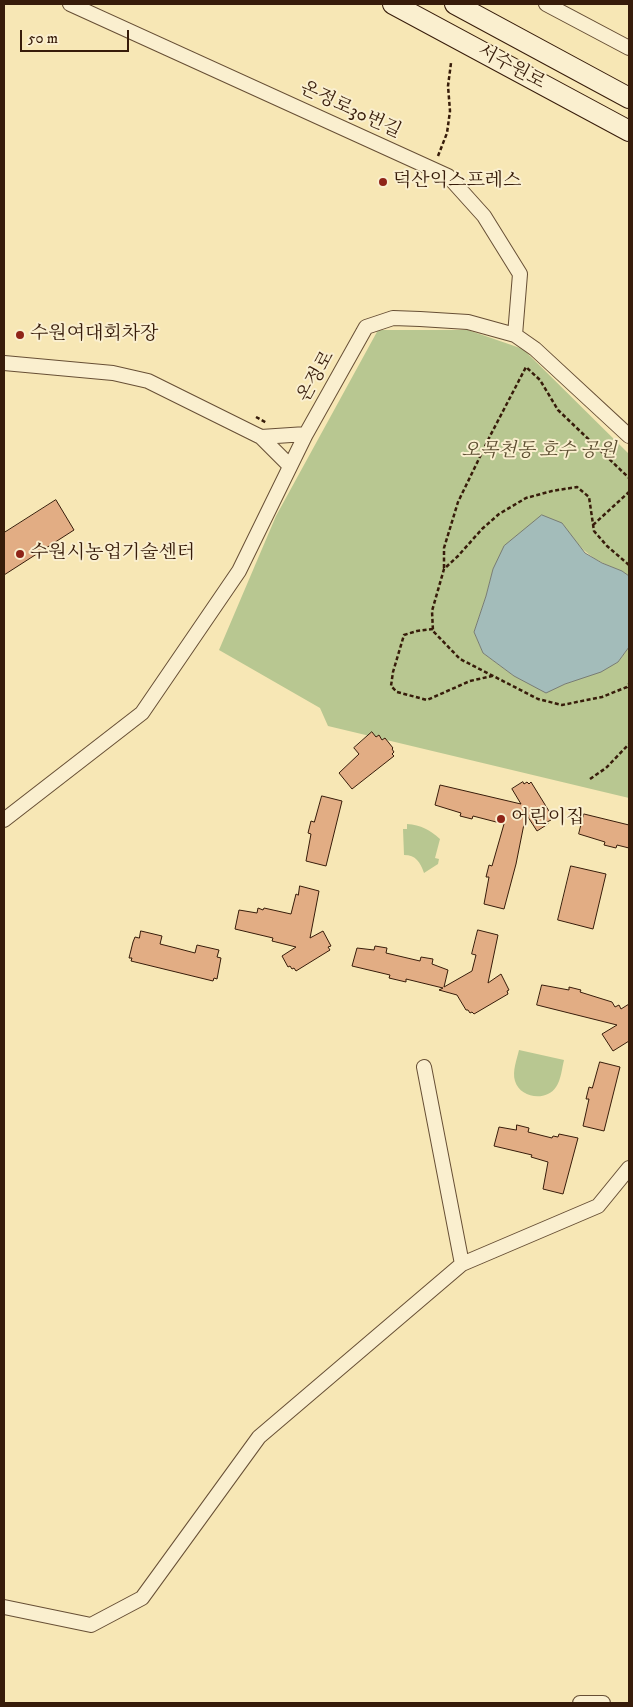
<!DOCTYPE html>
<meta charset="utf-8">
<style>
body{margin:0}
#map{position:relative;width:633px;height:1707px;overflow:hidden;background:#f7e7b5;font-family:"IM FELL DW Pica",serif}
canvas{display:block}
.frame{position:absolute;inset:0;border:5px solid #371c0a;pointer-events:none}
.scale{position:absolute;left:20px;top:30px;width:109px;height:22px;box-sizing:border-box;border:2px solid #371c0a;border-top:0;padding-left:6px;font-size:15px;line-height:18px;white-space:nowrap;color:#371c0a;-webkit-text-stroke:4px #faefcf;paint-order:stroke}
</style>
<div id="map">
<canvas width="633" height="1707"></canvas>
<div class="frame"></div>
<div class="scale">50 m</div>
</div>
<script>
const ctx = document.querySelector('canvas').getContext('2d');
ctx.lineJoin = 'round';
function paint(path, color) {
  ctx.fillStyle = color;
  ctx.fill(path, 'evenodd');
}
function trace(path, color, width, dash) {
  ctx.strokeStyle = color;
  ctx.lineWidth = width;
  ctx.lineCap = dash ? 'butt' : 'round';
  ctx.setLineDash(dash || []);
  ctx.stroke(path);
}
function write(font, color, halo, rows, align = 'center') {
  ctx.font = font + ' "IM FELL DW Pica","Noto Serif KR",serif';
  ctx.lineWidth = 4;
  ctx.setLineDash([]);
  ctx.textBaseline = 'middle';
  ctx.strokeStyle = halo;
  ctx.fillStyle = color;
  for (const [text, x, y, turn = 0] of rows) {
    ctx.save();
    ctx.translate(x, y);
    ctx.rotate((+turn || 0) * Math.PI / 180);
    ctx.textAlign = isNaN(turn) ? turn : align;
    if (halo) ctx.strokeText(text, 0, 0);
    ctx.fillText(text, 0, 0);
    ctx.restore();
  }
}
paint(new Path2D(`
 M378,330H468L523,349L629,454V576C620,569 610,567 601,562C583,553 573,539 562,523L493,569L486,596L474,632L483,653L514,676L546,692L618,662L629,647V798L328,726L320,708L219,650L276,516Z
 M407,824C421,825 430,830 440,839L435,858L439,859L438,864L424,873C420,862 416,855 404,855L403,829H407Z
 M519,1050L564,1060C562,1068 561,1080 556,1087C546,1102 520,1098 515,1081C512,1071 517,1059 519,1050Z`), '#b8c791');
const water = new Path2D(`
 M542,515L562,523L585,553L602,563L622,571L629,576V647L618,662L601,672L565,684L546,693L514,676L483,653L474,632L486,596L493,569L504,546Z`);
paint(water, '#a3bcba');
trace(water, '#787c74', 1);
const building = new Path2D(`
 M56,500L74,530L4,575V533Z
 M372,732L376,737L379,735L382,740L385,738L393,748L392,749L394,752L392,754L394,756L352,789L339,773L359,754L354,748Z
 M523,782L524,784L527,782L529,784L531,782L552,816L549,818L551,820L547,822L548,824L537,831L526,814L516,864L504,909L484,904L489,877H486L489,865L492,866L504,824L473,816L472,819L460,816L461,813L435,805L440,785L521,804L512,789Z
 M322,796L342,801L326,866L306,861L311,834L308,833L311,821L314,822Z
 M584,814L629,825V848L617,845L616,848L604,845L605,842L579,834Z
 M571,866L606,874L593,929L558,920Z
 M300,886L319,891L310,938L323,931L331,946L328,947L330,950L296,971L294,968L292,969L290,966L288,967L282,956L296,947L272,941L273,938L235,929L239,910L257,913L258,908L263,910L264,908L291,914L296,894L298,895Z
 M478,930L498,935L488,983L501,974L509,990L507,991L508,994L474,1014L472,1012L470,1013L468,1010H466L457,995L439,990L443,988L406,979V982L389,978L390,975L352,966L357,948L374,950L375,946L387,948L386,953L420,961L421,957L433,959L432,964L448,970L444,987L472,971L476,955L472,954Z
 M141,931L162,936L160,944L176,948L195,953L197,945L219,950L217,957L221,958L217,979L214,978L213,981L131,961L132,958H129L133,942L135,937L139,938Z
 M542,985L569,990V987L581,990L580,992L612,1002L615,1007L619,1005L621,1009L629,1004V1041L613,1051L602,1034L617,1025L537,1005Z
 M600,1062L620,1067L604,1131L583,1126L589,1099H586L589,1087L592,1088Z
 M517,1125L529,1128L528,1132L552,1138L553,1136L558,1137L559,1134L578,1138L563,1194L543,1189L548,1162L531,1157L532,1155L494,1146L499,1127L516,1130Z`);
paint(building, '#e2ad84');
trace(building, '#371c0a', 1);
const street = new Path2D(`
 M70,4L448,176L484,216L520,274L515,335
 M546,4L629,48
 M4,363L113,373L148,381L261,437L306,434
 M261,437L290,466
 M4,820L142,713L239,571L306,434L366,327L393,318L420,319L468,322L515,335L535,349L629,436
 M424,1067L462,1264
 M4,1607L91,1625L142,1598L259,1437L462,1264L598,1206L629,1168
 M580,1703H603`);
const secondary = new Path2D(`
 M393,4L629,131
 M455,4L629,98`);
trace(street, '#674f35', 16);
trace(secondary, '#371c0a', 22);
trace(new Path2D(`
 M438,156L447,133L450,111L448,86L451,63
 M256,417L267,423
 M593,525L629,492
 M629,565L607,546L594,531L589,497L577,487L552,491L526,498L499,514L482,529L458,556L444,569L432,611L433,631L460,659L538,699L562,705L602,697L627,687L629,684
 M444,568V548L458,502L490,436L526,367L540,380L558,410L629,478
 M433,629L417,631L404,635L393,672L391,686L397,692L427,700L470,681L492,676
 M590,779L606,768L629,744`), '#371c0a', 2.5, [4, 2.5]);
trace(street, '#faefcf', 14);
trace(secondary, '#faefcf', 20);
for (const [x, y, r, color] of [
 [383,182,5,"#8f2418"],
 [20,335,5,"#8f2418"],
 [20,554,5,"#8f2418"],
 [501,819,5,"#8f2418"]
]) {
  const dot = new Path2D();
  dot.arc(x, y, r, 0, 2 * Math.PI);
  ctx.fillStyle = color;
  ctx.fill(dot);
  trace(dot, '#faefcf', 2);
}
write('19px', '#371c0a', '#faefcf', [
 ["서수원로",511,68,28],
 ["온정로30번길",350,111,25],
 ["온정로",317,377,-61]
]);
write('19px', '#371c0a', '#faefcf', [
 ["덕산익스프레스",393,182],
 ["수원여대회차장",30,335],
 ["수원시농업기술센터",30,554],
 ["어린이집",511,819]
], 'left');
write('italic 19px', '#5e4f32', '#faefcf', [
 ["오목천동 호수 공원",539,452]
]);
</script>
